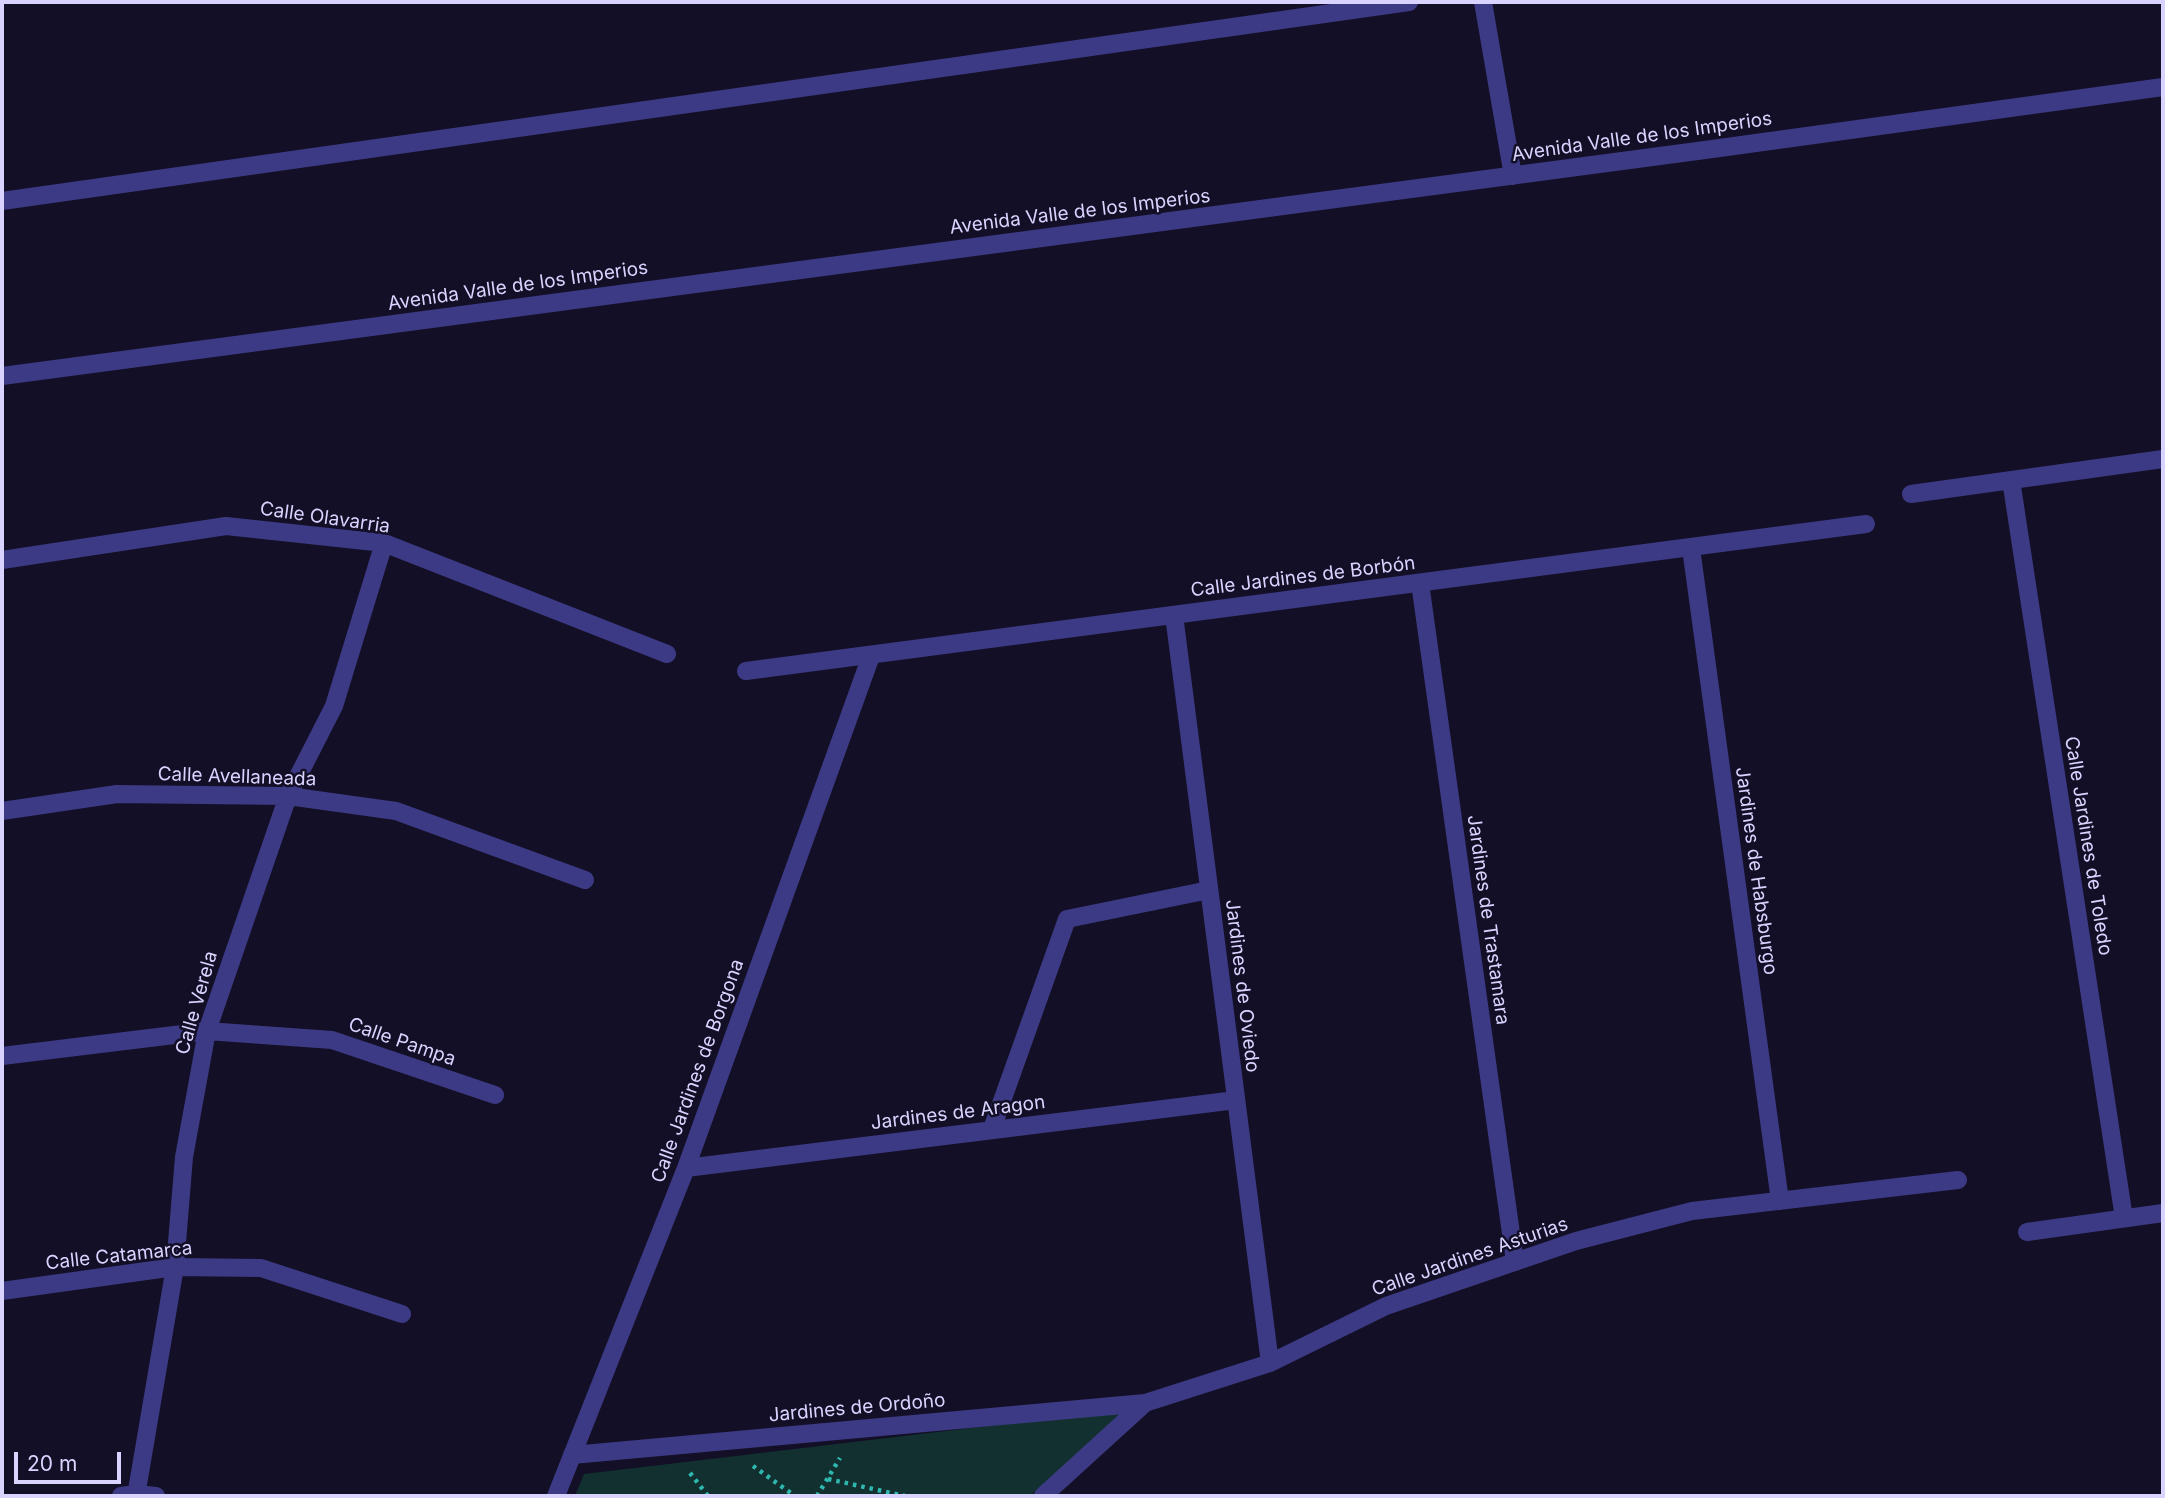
<!DOCTYPE html>
<meta charset="utf-8">
<style>
body{margin:0}
#map{position:relative;width:2165px;height:1498px;overflow:hidden;background:#130f26;font-family:Inter,sans-serif}
canvas{display:block}
.frame{position:absolute;inset:0;border:4px solid #d9d4ff;pointer-events:none}
.scale{position:absolute;left:14px;top:1452px;width:107px;height:32px;box-sizing:border-box;border:4px solid #d9d4ff;border-top:0;padding-left:9px;font-size:21px;line-height:24px;white-space:nowrap;color:#d9d4ff;-webkit-text-stroke:5px #130f26;paint-order:stroke}
</style>
<div id="map">
<canvas width="2165" height="1498"></canvas>
<div class="frame"></div>
<div class="scale">20 m</div>
</div>
<script>
const ctx = document.querySelector('canvas').getContext('2d');
ctx.lineJoin = 'round';
function paint(path, color) {
  ctx.fillStyle = color;
  ctx.fill(path, 'evenodd');
}
function trace(path, color, width, dash) {
  ctx.strokeStyle = color;
  ctx.lineWidth = width;
  ctx.lineCap = dash ? 'butt' : 'round';
  ctx.setLineDash(dash || []);
  ctx.stroke(path);
}
function write(font, color, halo, rows, align = 'center') {
  ctx.font = font + ' Inter,sans-serif';
  ctx.lineWidth = 5;
  ctx.setLineDash([]);
  ctx.textBaseline = 'middle';
  ctx.strokeStyle = halo;
  ctx.fillStyle = color;
  for (const [text, x, y, turn = 0] of rows) {
    ctx.save();
    ctx.translate(x, y);
    ctx.rotate((+turn || 0) * Math.PI / 180);
    ctx.textAlign = isNaN(turn) ? turn : align;
    if (halo) ctx.strokeText(text, 0, 0);
    ctx.fillText(text, 0, 0);
    ctx.restore();
  }
}
paint(new Path2D(`
 M1131,1409L1030,1496H575L584,1474Z`), '#12302f');
trace(new Path2D(`
 M753,1466L795,1496
 M690,1473L708,1496
 M828,1479L905,1496
 M817,1496L840,1458`), '#2fb8b0', 4.5, [3.5, 5]);
trace(new Path2D(`
 M1483,2L1513,176
 M2,201L1409,2
 M2,376L1705,150L2163,87
 M2011,480L2124,1218
 M1911,494L2163,459
 M1691,548L1780,1201
 M2,560L226,526L384,543L667,654
 M1420,583L1515,1262
 M1174,615L1270,1363
 M746,671L1866,524
 M2,811L117,794L288,796L396,811L585,880
 M2,1056L207,1031L332,1040L495,1095
 M992,1129L1067,919L1209,890
 M686,1168L1236,1100
 M2027,1232L2163,1213
 M2,1291L175,1267L261,1268L402,1314
 M572,1455L1145,1403
 M121,1496L136,1494L156,1496
 M136,1496L175,1267L184,1157L207,1031L288,796L334,706L384,543
 M556,1496L686,1168L871,656
 M1043,1496L1145,1403L1270,1363L1386,1306L1576,1241L1692,1211L1958,1180`), '#3d3a85', 18);
write('19px', '#d9d4ff', '#130f26', [
 ["Avenida Valle de los Imperios",1642,137,-8],
 ["Avenida Valle de los Imperios",1080,212,-7],
 ["Avenida Valle de los Imperios",518,286,-8],
 ["Calle Olavarria",325,518,8],
 ["Calle Jardines de Borbón",1303,577,-7],
 ["Calle Avellaneada",237,777,2],
 ["Calle Jardines de Toledo",2088,846,81],
 ["Jardines de Habsburgo",1756,871,82],
 ["Jardines de Trastamara",1488,920,82],
 ["Jardines de Oviedo",1242,986,83],
 ["Calle Verela",197,1003,-74],
 ["Calle Pampa",402,1042,19],
 ["Calle Jardines de Borgona",698,1071,-70],
 ["Jardines de Aragon",958,1113,-7],
 ["Calle Catamarca",119,1256,-6],
 ["Calle Jardines Asturias",1470,1257,-19],
 ["Jardines de Ordoño",857,1408,-5]
]);
</script>
